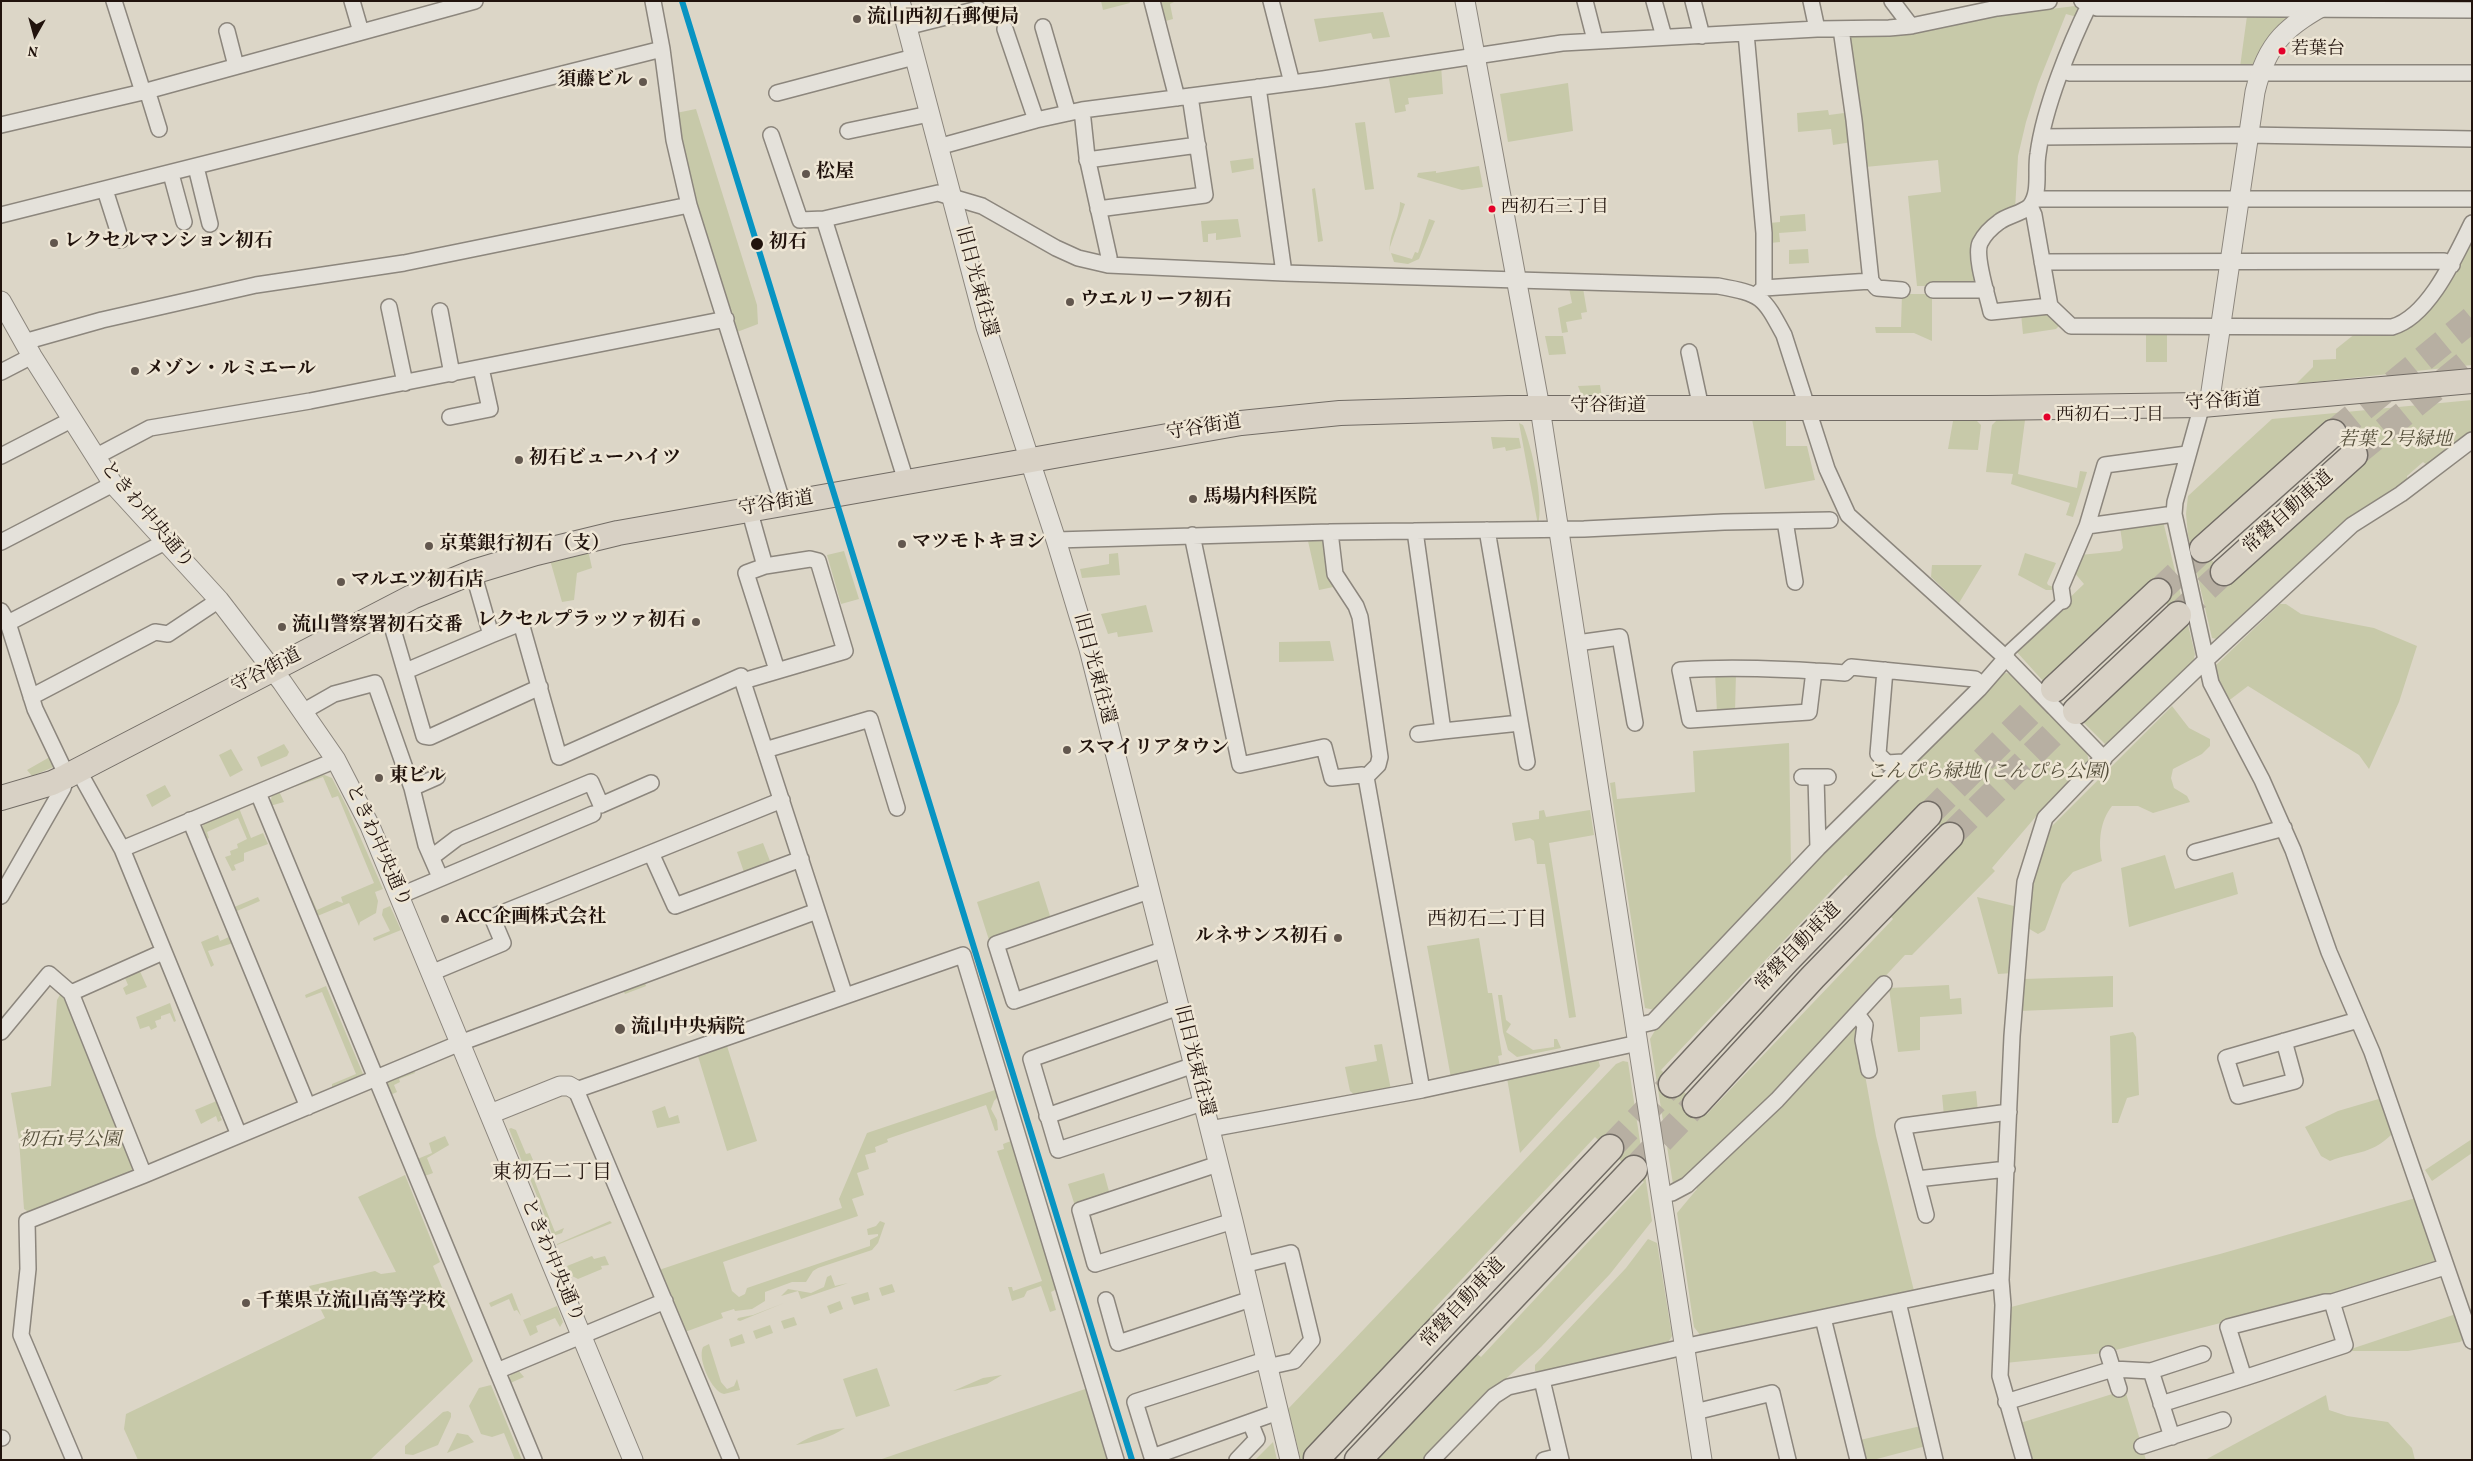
<!DOCTYPE html>
<meta charset="utf-8">
<style>
body{margin:0}
#map{position:relative;width:2473px;height:1461px;overflow:hidden;background:#dcd6c7;font-family:Vollkorn,serif}
canvas{display:block}
.frame{position:absolute;inset:0;border:2px solid #21130d;pointer-events:none}
.north{position:absolute;left:10px;top:10px;width:50px;height:50px;-webkit-text-stroke:4px #eee6d5;paint-order:stroke;rotate:187deg;font-size:14px;font-weight:700;line-height:20px;text-align:center;color:#21130d}
.north::after{content:'';display:block;margin:auto;width:18px;height:22px;background:#21130d;clip-path:polygon(50% 0,100% 100%,50% 72%,0 100%)}
</style>
<div id="map">
<canvas width="2473" height="1461"></canvas>
<div class="frame"></div>
<div class="north">N</div>
</div>
<script>
const ctx = document.querySelector('canvas').getContext('2d');
ctx.lineJoin = 'round';
function paint(path, color) {
  ctx.fillStyle = color;
  ctx.fill(path, 'evenodd');
}
function trace(path, color, width, dash) {
  ctx.strokeStyle = color;
  ctx.lineWidth = width;
  ctx.lineCap = dash ? 'butt' : 'round';
  ctx.setLineDash(dash || []);
  ctx.stroke(path);
}
function write(font, color, halo, rows, align = 'center') {
  ctx.font = font + ' Vollkorn,"Noto Serif JP",serif';
  ctx.lineWidth = 5;
  ctx.setLineDash([]);
  ctx.textBaseline = 'middle';
  ctx.strokeStyle = halo;
  ctx.fillStyle = color;
  for (const [text, x, y, turn = 0] of rows) {
    ctx.save();
    ctx.translate(x, y);
    ctx.rotate((+turn || 0) * Math.PI / 180);
    ctx.textAlign = isNaN(turn) ? turn : align;
    if (halo) ctx.strokeText(text, 0, 0);
    ctx.fillText(text, 0, 0);
    ctx.restore();
  }
}
paint(new Path2D(`
 M1101,1H1129L1130,3L1103,10Z
 M1156,1H1176L1170,4L1173,19L1162,22Z
 M2075,6L2079,11L2077,17L2066,14L2038,84L2026,122L2018,156L2015,210L1986,228L1982,286H1917L1908,196L1941,192L1938,160L1865,167L1848,34Z
 M1383,12L1390,37L1373,39L1371,33L1319,42L1314,19Z
 M2295,15L2257,68L2240,67L2247,16Z
 M1441,65L1443,94L1408,98L1409,104L1405,105L1406,111L1395,113L1388,73Z
 M1568,83L1573,131L1508,142L1500,94Z
 M696,109L757,305L758,324L737,332L694,205L676,113Z
 M1828,110L1829,115L1844,113L1848,115L1852,142L1833,145L1831,129L1798,132L1797,113Z
 M1365,122L1374,189L1365,190L1355,123Z
 M1253,158L1254,169L1232,173L1230,161Z
 M1479,166L1483,187L1462,190L1417,177L1418,173L1436,171V173Z
 M1315,188L1323,241L1318,242L1312,189Z
 M1400,202L1405,204L1390,247V252C1388,235 1400,220 1400,202Z
 M1805,214L1806,231L1779,233L1780,242L1770,243L1769,223L1780,222V216Z
 M1238,219L1241,237L1216,240V233L1208,234V242H1203L1201,221Z
 M1429,219L1435,221L1419,259L1408,264L1394,262L1391,253L1412,259L1415,252L1418,253Z
 M2472,237V365L2296,384L2313,367V360L2336,359V349L2356,333H2393Z
 M1808,249L1809,263L1789,264V250Z
 M1569,288H1583L1587,312L1581,313L1582,319L1566,322L1568,332L1562,333L1558,308L1572,303Z
 M1902,294H1932V341L1914,333H1876L1875,327H1901Z
 M2047,312L2060,325L2056,329L2023,334L2021,314Z
 M2146,332H2167V362H2146Z
 M1545,336H1563L1566,354L1549,355Z
 M1600,385L1602,397L1582,396L1578,386Z
 M2472,400V430L2429,466L2423,462L2407,476V483L2350,518L2217,639L2212,638L2188,535L2186,514L2188,496L2226,461L2272,419ZM2326,424L2361,463L2230,580L2194,541Z
 M1752,419H1786V446H1807L1815,480L1765,489Z
 M1997,420H2025L2018,474L2077,488L2080,471L2087,472L2073,517L2066,515L2070,503L2011,484L2013,474L1986,472L1992,425Z
 M1953,421H1977L1981,425L1978,450L1948,449Z
 M1519,423L1523,425C1532,447 1544,502 1538,525Z
 M1491,437L1519,438L1521,448L1506,451L1505,447L1493,449Z
 M2163,521L2195,654L2192,667L2110,743L2105,744L2082,721L2184,623L2148,584L2044,682L2015,650L2084,584L2073,571L2080,555L2120,551L2123,548L2120,527Z
 M1321,540L1327,548L1338,586L1319,590L1308,541Z
 M588,550L592,568L577,573L574,600L562,602L550,560Z
 M844,551L859,599L841,604L827,555Z
 M1118,553L1120,575L1082,578L1080,569L1109,564V554Z
 M2025,553L2056,563L2047,583L2048,585L2056,588V590H2046L2018,575Z
 M1932,565H1982L1959,603L1931,577Z
 M2280,604H2286L2301,614L2374,628L2417,646L2399,702L2369,769L2359,755L2248,686L2227,702L2215,681V666Z
 M1146,605L1153,632L1118,637L1117,632L1108,634L1101,614Z
 M1330,641L1334,661L1279,662V642Z
 M1715,672L1736,673L1735,712L1717,713Z
 M2006,673L2011,674L2087,752L2089,764L2071,784L2044,807L1992,868L1995,871L1912,955H1905L1788,1081L1679,1184H1673L1650,1039L1657,1027L1811,864L2000,674ZM1920,807L1958,844L1889,915L1893,919L1707,1114L1661,1070L1846,875L1851,879Z
 M2172,706L2189,728L2210,739V746L2202,754L2173,769L2171,778L2174,788L2187,796L2190,802L2153,813L2138,806H2112C2100,821 2098,842 2102,861L2073,872L2062,884L2045,930L2038,934L2026,927L2029,884L2045,833Z
 M1789,743L1791,866L1655,1010L1645,1008L1610,783L1615,782L1617,799L1695,792L1693,751Z
 M284,744L289,752L287,756L261,767L257,757Z
 M231,749L243,770L230,777L219,755Z
 M48,758H52L56,766L32,776L27,770Z
 M322,774L332,778L347,807L383,889L375,892L378,901L376,913L360,922L359,926L349,903L315,917L308,898L311,897L317,910L337,901L343,903L341,897L374,883L338,796L332,798L323,777L294,787Z
 M165,785L171,796L152,807L146,795Z
 M279,791L284,802L270,806L272,794Z
 M239,808L251,838L263,833L268,844L244,853V861L234,865L236,870L232,871L225,857L231,855L230,851L238,848L237,844L247,839L238,818L207,832L209,838L204,840L201,831L205,821Z
 M1544,810L1546,817L1590,810L1594,835L1549,843L1576,1017L1569,1018L1545,864H1537L1534,841L1530,838L1515,841L1512,823L1539,819V811Z
 M763,843L770,861L761,864L762,869L745,875L737,852Z
 M2165,855L2175,889L2233,872L2238,894L2129,927L2121,868Z
 M1039,881L1051,919L989,940L977,902Z
 M258,897L260,901L237,911L238,916H236L232,908Z
 M1977,897L2018,907L2013,973L1998,974Z
 M390,906L401,930L374,941L373,938L390,931L382,915L383,909Z
 M218,935L220,941L229,937L233,943L208,951L214,965L211,967L201,942Z
 M1479,938L1488,993H1492L1502,1055L1498,1056L1500,1067L1451,1078L1427,946Z
 M139,969L147,987L126,995L123,988L128,985L125,978L130,976L129,973Z
 M2113,976V1007L2020,1011L2024,979Z
 M644,980L646,986L625,994L622,988Z
 M1949,985L1950,999L1961,998L1962,1014L1920,1017V1050L1898,1052L1889,988Z
 M326,986L363,1074L361,1079L332,1090V1084L356,1074L322,992L306,998L305,995Z
 M61,993L64,996L134,1165L131,1174L32,1214L24,1209L19,1140L11,1093L51,1086L57,1000Z
 M1498,995H1502L1506,1020L1511,1024L1506,1032L1533,1050L1554,1047V1039H1557L1561,1048L1517,1057L1508,1050L1503,1032Z
 M170,1003L176,1021L174,1022L170,1013L161,1016V1019L155,1021L157,1027L151,1030L149,1026L140,1029L136,1017Z
 M1856,1025L1876,1136L1914,1291L1701,1336L1694,1327L1677,1213L1697,1189L1696,1187L1783,1105Z
 M2133,1032L2136,1037L2139,1095L2127,1098L2118,1123H2112L2110,1036Z
 M722,1044L727,1046L757,1141L727,1151L697,1053Z
 M1382,1044L1391,1090L1356,1096L1350,1091L1345,1067L1377,1061L1374,1045Z
 M1598,1059L1600,1066L1520,1153L1507,1078Z
 M1623,1061L1628,1062L1652,1221L1610,1274L1541,1347L1499,1385L1427,1460H1373L1476,1353L1481,1357L1644,1182L1595,1137L1432,1311L1437,1315L1318,1460H1301L1288,1409L1616,1064Z
 M413,1069L415,1073L399,1079L400,1082L394,1085L397,1092L388,1096L385,1089L389,1079Z
 M998,1089V1097L994,1101L991,1109L997,1120L998,1130L995,1131L986,1105L887,1139L888,1142L875,1147L876,1152L865,1155L869,1169L857,1173L864,1195L852,1199L858,1216L723,1262L732,1291L739,1297L745,1294L747,1288L870,1246V1240L878,1236V1234L868,1235L867,1229L876,1226L880,1221L885,1223L878,1243L872,1250L818,1268L813,1271L806,1282H792L765,1292V1301L752,1309L735,1311L734,1309L721,1313L723,1318L685,1332L659,1270L842,1208L839,1199L867,1133Z
 M1976,1091L1978,1112L1944,1116L1942,1095Z
 M2382,1098L2396,1130C2372,1156 2358,1150 2330,1161L2321,1156L2305,1127L2338,1111Z
 M219,1100L225,1114L220,1116L222,1120L218,1122L216,1116L201,1124L195,1110Z
 M665,1106L669,1118L678,1115L680,1123L657,1128L652,1111Z
 M511,1128L516,1130L526,1154L530,1153L533,1160L523,1164L509,1129Z
 M445,1136L449,1145L427,1158L433,1173L422,1177L415,1160L432,1153L429,1143Z
 M2472,1139V1153L2432,1181L2425,1170Z
 M1011,1141C1013,1150 1019,1158 1021,1166C1030,1208 1045,1248 1057,1289L1051,1292L1056,1310L1050,1312L1041,1286L1027,1291L1024,1297L1012,1301L1008,1287H1012L1013,1291L1042,1281L997,1151L1004,1149L1003,1144Z
 M538,1170L543,1172L533,1177L555,1232L564,1228L562,1233L553,1236L528,1174Z
 M1104,1173L1110,1195L1075,1206L1068,1184Z
 M405,1175L440,1262L433,1266L473,1361L370,1460H138L124,1429L126,1414L325,1318L309,1286L375,1271L381,1274L396,1272L358,1197Z
 M2419,1197L2438,1260L2337,1293L2104,1353L2005,1363L2007,1308L2220,1254Z
 M610,1221L612,1223L557,1245V1244Z
 M1648,1239L1657,1243L1672,1336L1667,1344L1539,1372L1535,1371V1365L1626,1268Z
 M592,1256L594,1259L605,1256L609,1265L601,1266L602,1269L578,1279L572,1276L567,1266Z
 M831,1275L835,1286L848,1283L801,1299L798,1291L781,1296L788,1289L811,1293L824,1287L827,1277Z
 M892,1284L895,1292L882,1296L879,1288Z
 M868,1292L870,1300L854,1305L851,1297Z
 M512,1293L521,1316L517,1310L514,1311L509,1299L491,1307L489,1303Z
 M840,1301L843,1309L830,1314L827,1306Z
 M784,1303L740,1321L737,1320L738,1318L753,1315Z
 M557,1306L563,1322L560,1327L555,1318L536,1326L538,1332L530,1336L523,1320Z
 M2456,1314L2465,1338L2460,1342L2408,1351H2345Z
 M794,1317L797,1325L784,1329L781,1321Z
 M770,1325L773,1333L756,1339L753,1331Z
 M742,1334L745,1343L731,1347L729,1339Z
 M709,1344L721,1382L727,1389L734,1386L737,1379L740,1390L724,1394C712,1392 697,1359 703,1347Z
 M877,1368L890,1406L856,1417L843,1379Z
 M518,1370L524,1377L508,1384L511,1373Z
 M1002,1375L987,1384L953,1391L983,1378Z
 M491,1385L522,1460H515L504,1433L492,1437L481,1434L469,1406L479,1388Z
 M1088,1388L1110,1460H879Z
 M2125,1390L2146,1460H2028L2017,1424Z
 M2326,1395L2329,1410L2347,1416L2388,1422L2412,1448L2415,1460H2205Z
 M448,1411L451,1413V1417L438,1445L413,1455L405,1454V1446L443,1412Z
 M1921,1426L1926,1446L1873,1460H1864L1860,1440Z
 M845,1428C829,1438 815,1442 796,1445C812,1435 826,1430 845,1428Z
 M457,1433L468,1435L474,1442L447,1453Z
 M1273,1442L1277,1460H1255Z`), '#c7c9a9');
trace(new Path2D(`
 M2333,433L2472,319
 M2354,455L2472,358
 M2158,592L2203,549
 M2178,615L2224,572
 M1928,815L2054,689
 M1950,836L2076,711
 M1610,1148L1672,1084
 M1634,1169L1696,1104`), '#b7afa2', 26, [26, 13]);
const pedestrian = new Path2D(`
 M2006,658L2010,650L2063,601`);
const minor = new Path2D(`
 M114,1L143,92
 M352,1L361,32
 M653,1L662,49L674,140L689,205L783,504
 M1152,1L1177,98
 M1271,1L1292,83
 M1585,1L1595,40
 M1654,1L1664,37
 M1693,1L1702,36
 M1811,1L1817,29
 M1892,1L1911,26
 M2082,1L2097,8L2472,10
 M2091,1C2070,44 2044,107 2038,154C2035,171 2041,192 2030,206L2034,215L2050,306L2071,326L2392,327C2429,317 2456,255 2472,223
 M906,27L978,9
 M1043,27L1068,113
 M1005,29L1036,120
 M1841,29L1854,120L1871,281L1877,288L1902,290
 M227,31L236,66
 M1746,33L1764,233V288
 M2062,71L2070,73H2472
 M1258,87L1284,273
 M147,90L159,129
 M777,93L914,57
 M1082,110L1087,157L1109,257L1108,265
 M1,125L143,92L475,1
 M848,131L929,114
 M771,135L800,220L824,219L938,193L982,206L1056,248L1078,258L1108,265L1284,273L1718,286C1762,294 1763,296 1784,335L1827,469L1848,515L2006,658L2104,759
 M2041,137L2248,135L2472,139
 M938,147L1036,120L1082,110L1323,79L1562,43L1817,29L1889,28L1911,26L1997,8L2049,1
 M1087,160L1198,145
 M196,167L210,224
 M171,174L184,222
 M105,190L121,240
 M2036,199H2472
 M2030,206C2021,214 2008,215 1999,222C1992,227 1984,235 1980,243C1974,257 1988,297 1991,312L2050,306
 M1098,209L1205,195L1190,96
 M1,215L662,49
 M824,219L906,481
 M2042,262L2444,261L2452,265
 M1933,290H1986
 M1757,294L1764,288L1871,281
 M389,307L405,383
 M440,311L452,374
 M24,342L102,320L256,285L404,263L689,205
 M1689,352L1701,408
 M1,372L32,356
 M2202,405L2175,502L2174,514L2211,683L2262,780L2293,850L2329,952L2372,1052L2472,1341
 M450,417L490,409L481,368
 M1,456L71,420
 M95,457L150,428L310,401L726,319
 M749,509L765,566L746,573L777,670
 M1785,521L1795,582
 M2087,526L2174,514
 M1487,530L1527,762
 M1415,531L1443,731L1520,723
 M1192,535L1240,765L1324,747L1332,778L1362,775L1366,777L1378,765L1380,757L1360,617L1356,606L1335,574L1330,532
 M1056,540L1330,532L1584,529L1724,522L1830,520
 M1,542L113,484
 M473,572L491,635L521,623L559,757L741,676L845,996
 M2063,601L2061,587L2087,526L2105,465L2187,454
 M387,609L424,736L430,737L540,687
 M1,611L8,623L35,709L67,776L63,788L1,896
 M8,623L165,542
 M1577,643L1620,637L1635,723
 M1885,670L1878,754L1887,763L1903,762
 M406,671L491,635
 M1814,671L1809,712L1690,720L1680,670C1734,666 1790,669 1845,673L1851,667L1975,679L1982,685
 M743,681L845,651L818,561L810,559L765,566
 M31,697L155,632L168,634L219,600
 M304,711L334,694L375,683L412,788L426,845L440,877
 M1418,734L1443,731
 M765,750L870,719L897,808
 M78,770L122,849L239,1135
 M1366,777L1422,1090
 M1802,777H1828
 M1816,777L1818,848
 M412,788L437,777
 M258,793L534,1460
 M190,820L308,1107
 M122,849L336,760
 M2195,852L2284,828
 M651,853L675,906L801,859
 M432,857L457,838L591,782L601,805L651,783
 M1149,891L996,944L1014,1001L1165,949
 M399,896L593,814
 M431,973L503,943L492,917L782,800
 M71,993L163,952
 M1179,1007L1031,1059L1058,1150L1202,1103
 M1857,1014L1865,1025L1863,1040L1869,1070
 M1636,1026L1653,1022L1818,848L1979,689L2006,658
 M1,1032L49,974L71,993L144,1175
 M2284,1041L2295,1081L2238,1096L2226,1058L2358,1020
 M1047,1116L1194,1065
 M1210,1129L1422,1090L1638,1043
 M1218,1164L1080,1210L1095,1264L1233,1221
 M1917,1179L2007,1169
 M1662,1195L1672,1193L1687,1185L1777,1100L1884,984
 M1926,1215L1903,1126L2009,1112
 M1243,1265L1291,1253L1312,1340L1294,1361L1267,1367
 M2001,1280L2003,1305L2000,1376L2024,1460
 M1106,1300L1118,1343L1251,1299
 M1898,1302L1935,1460
 M2332,1302L2345,1345L2244,1378L2228,1327L2325,1302H2332L2445,1267
 M1823,1318L1858,1460
 M2108,1354L2119,1389
 M1265,1360L1135,1402L1152,1457L1278,1412
 M497,1371L665,1301
 M2151,1371L2172,1437
 M1542,1380L1561,1460
 M2006,1402L2113,1369L2151,1371L2203,1354
 M2161,1404L2244,1378
 M1695,1412L1772,1393L1788,1460
 M1,1438H2
 M2142,1446L2223,1420
 M74,1460L21,1335L28,1269L27,1221L144,1175L460,1043L817,911
 M731,1460L576,1090L963,955L1116,1460
 M1237,1460L1257,1439L1250,1422
 M1432,1460L1494,1396L1508,1387L1697,1344L2001,1280L2012,1036L2021,924L2025,882L2045,818L2092,769L2207,659L2352,525L2401,494L2472,440
 M1544,1460L1560,1456`);
const tertiary = new Path2D(`
 M900,1L986,327L1056,540L1089,649L1233,1221L1290,1460
 M1465,1L1540,408L1702,1460
 M1,301L32,356L113,484L219,600L282,682L336,760L370,826L633,1460
 M2209,405L2255,92C2267,41 2287,26 2332,1
 M490,1114L560,1086H569L576,1090`);
const primary = new Path2D(`
 M1,798L52,783L67,776L412,597L473,572L536,553L618,533L1241,423L1340,413L1508,408H1988L2202,405L2472,381`);
const motorway = new Path2D(`
 M2203,549L2333,433
 M2224,572L2354,455
 M2054,689L2158,592
 M2076,711L2178,615
 M1672,1084L1787,960L1928,815
 M1696,1104L1813,977L1950,836
 M1317,1458L1610,1148
 M1358,1460L1634,1169`);
trace(pedestrian, '#8c867d', 14);
trace(minor, '#8c867d', 18);
trace(tertiary, '#8c867d', 21);
trace(primary, '#726c65', 26);
trace(motorway, '#726c65', 29);
trace(pedestrian, '#e4e1da', 11);
trace(minor, '#e4e1da', 15);
trace(tertiary, '#e4e1da', 19);
trace(primary, '#d8d1c5', 24);
trace(motorway, '#d8d1c5', 26);
trace(new Path2D(`
 M682,1L1132,1460`), '#0894c2', 6);
for (const [x, y, r, color] of [
 [857,19,5,"#62574e"],
 [2282,51,4.5,"#e4002b"],
 [643,82,5,"#62574e"],
 [806,174,5,"#62574e"],
 [1492,209,4.5,"#e4002b"],
 [54,243,5,"#62574e"],
 [757,244,7,"#21130d"],
 [1070,302,5,"#62574e"],
 [135,371,5,"#62574e"],
 [2047,417,4.5,"#e4002b"],
 [519,460,5,"#62574e"],
 [1193,499,5,"#62574e"],
 [902,544,5,"#62574e"],
 [429,546,5,"#62574e"],
 [341,582,5,"#62574e"],
 [696,622,5,"#62574e"],
 [282,627,5,"#62574e"],
 [1067,750,5,"#62574e"],
 [379,778,5,"#62574e"],
 [445,919,5,"#62574e"],
 [1338,938,5,"#62574e"],
 [620,1029,6,"#62574e"],
 [246,1303,5,"#62574e"]
]) {
  const dot = new Path2D();
  dot.arc(x, y, r, 0, 2 * Math.PI);
  ctx.fillStyle = color;
  ctx.fill(dot);
  trace(dot, '#eee6d5', 2);
}
write('18px', '#21130d', '#eee6d5', [
 ["若葉台",2291,51],
 ["西初石三丁目",1501,209],
 ["西初石二丁目",2056,417]
], 'left');
write('bold 19px', '#21130d', '#eee6d5', [
 ["流山西初石郵便局",867,19],
 ["須藤ビル",633,82,"right"],
 ["松屋",816,174],
 ["レクセルマンション初石",64,243],
 ["ウエルリーフ初石",1080,302],
 ["メゾン・ルミエール",145,371],
 ["初石ビューハイツ",529,460],
 ["馬場内科医院",1203,499],
 ["マツモトキヨシ",912,544],
 ["京葉銀行初石（支）",439,546],
 ["マルエツ初石店",351,582],
 ["レクセルプラッツァ初石",686,622,"right"],
 ["流山警察署初石交番",292,627],
 ["スマイリアタウン",1077,750],
 ["東ビル",389,778],
 ["ACC企画株式会社",455,919],
 ["ルネサンス初石",1328,938,"right"],
 ["流山中央病院",631,1029],
 ["千葉県立流山高等学校",256,1303]
], 'left');
write('bold 19px', '#21130d', '#eee6d5', [
 ["初石",769,244]
], 'left');
write('19px', '#21130d', '#eee6d5', [
 ["旧日光東往還",975,282,75],
 ["守谷街道",2223,403,-3],
 ["守谷街道",1608,408],
 ["守谷街道",1204,429,-9],
 ["守谷街道",776,505,-9],
 ["常磐自動車道",2289,513,-42],
 ["ときわ中央通り",146,516,50],
 ["旧日光東往還",1093,669,75],
 ["守谷街道",267,672,-28],
 ["ときわ中央通り",377,846,66],
 ["常磐自動車道",1799,948,-46],
 ["旧日光東往還",1193,1061,76],
 ["ときわ中央通り",551,1261,67],
 ["常磐自動車道",1464,1304,-47]
]);
write('italic 19px', '#554f3b', '#eee6d5', [
 ["若葉２号緑地",2395,442],
 ["こんぴら緑地 (こんぴら公園)",1988,774],
 ["初石1号公園",70,1142]
]);
write('20px', '#21130d', '#eee6d5', [
 ["西初石二丁目",1487,921],
 ["東初石二丁目",552,1174]
]);
</script>
